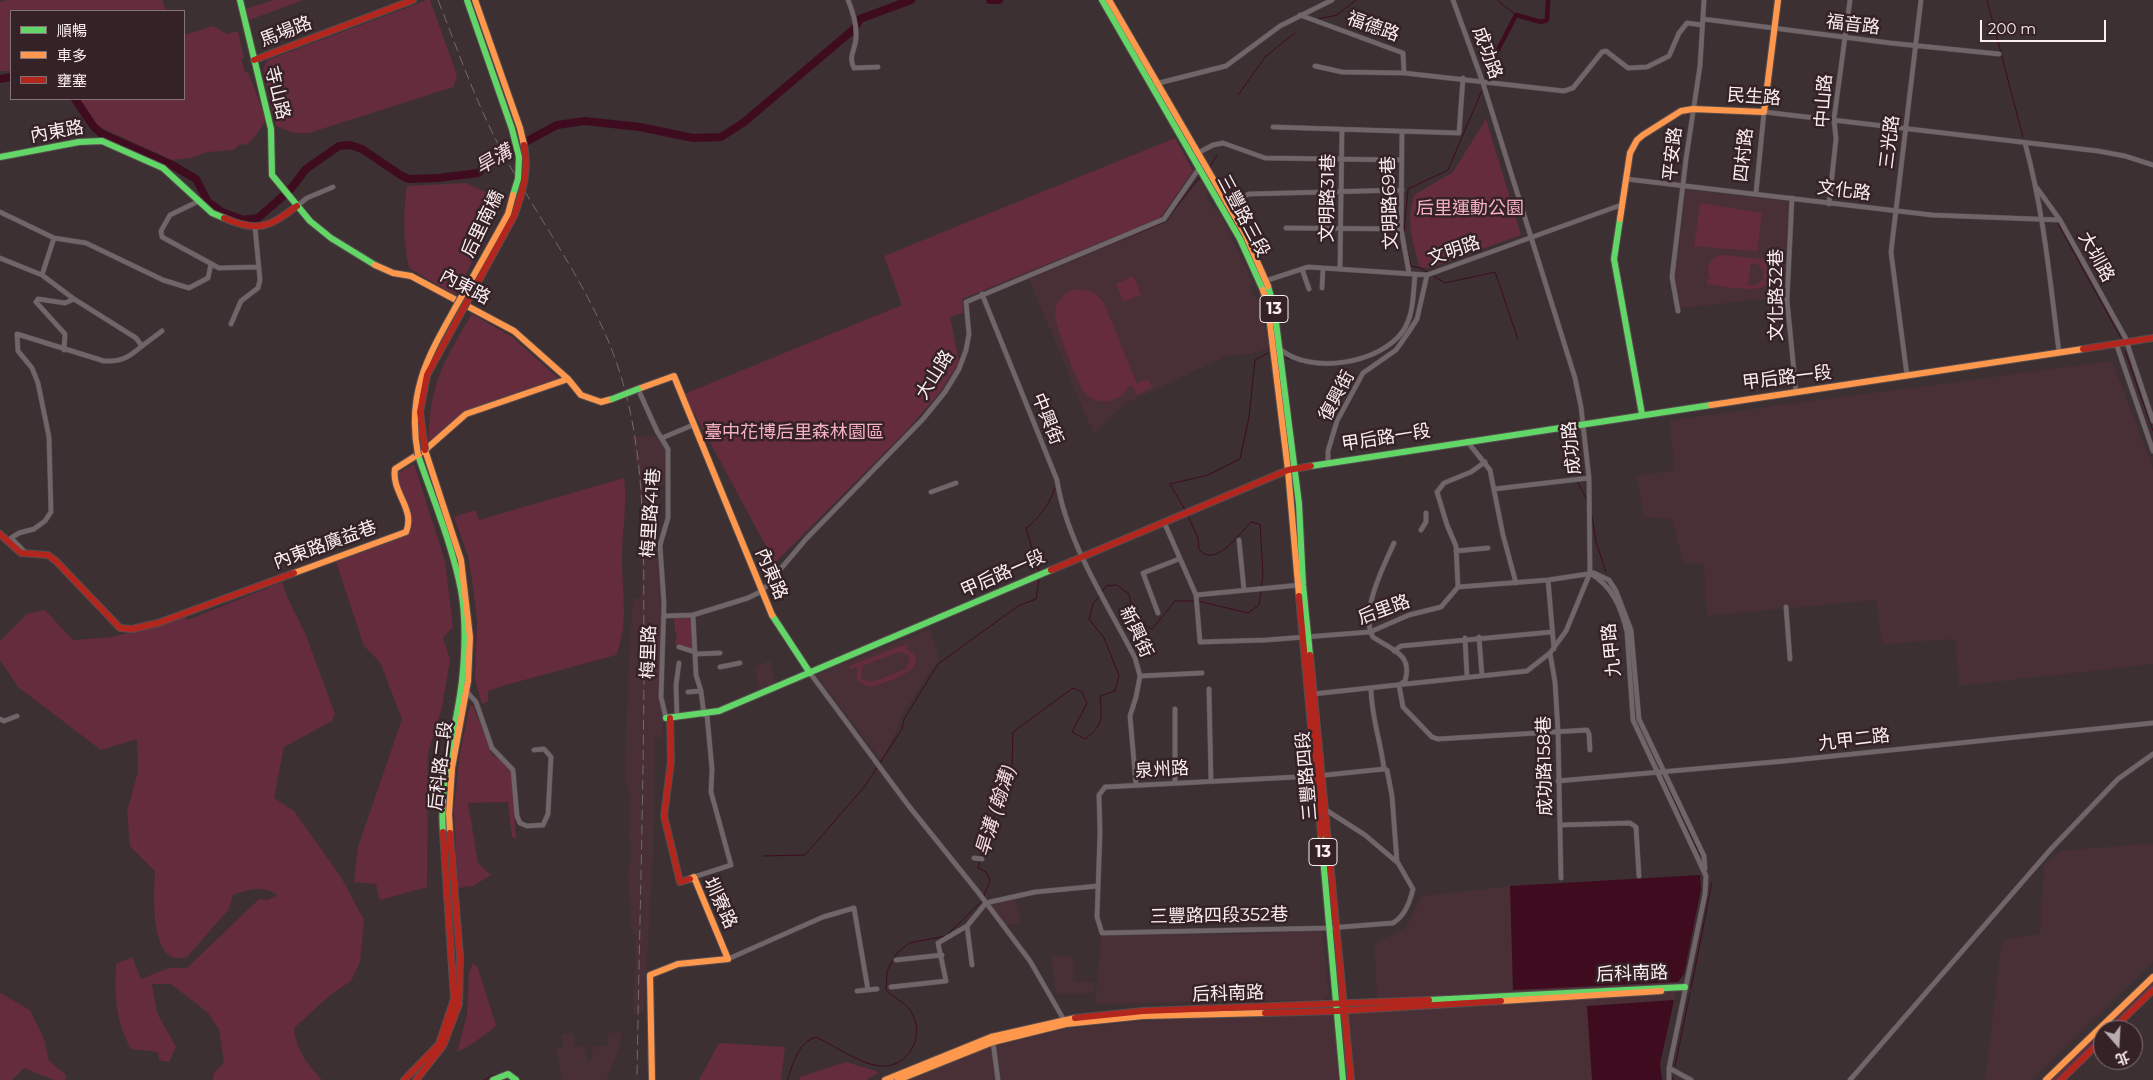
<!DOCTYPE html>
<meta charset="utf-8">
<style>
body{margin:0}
#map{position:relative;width:2153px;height:1080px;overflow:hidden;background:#3c3033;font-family:Montserrat,"Noto Sans TC",sans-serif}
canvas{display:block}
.legend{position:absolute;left:10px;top:10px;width:175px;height:90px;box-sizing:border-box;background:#352227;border:1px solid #847477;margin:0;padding:6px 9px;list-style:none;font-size:15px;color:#fbeef0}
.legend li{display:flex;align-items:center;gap:10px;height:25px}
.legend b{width:25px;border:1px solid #847477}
.north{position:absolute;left:2093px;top:1020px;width:50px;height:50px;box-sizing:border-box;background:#352227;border:1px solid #847477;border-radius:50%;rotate:161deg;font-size:14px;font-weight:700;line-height:20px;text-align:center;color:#fbeef0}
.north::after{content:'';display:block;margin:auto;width:18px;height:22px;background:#b8acae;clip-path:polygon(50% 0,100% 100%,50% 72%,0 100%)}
.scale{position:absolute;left:1980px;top:20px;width:126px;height:22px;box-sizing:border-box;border:2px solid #fbeef0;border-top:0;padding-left:6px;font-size:15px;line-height:18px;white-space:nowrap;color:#fbeef0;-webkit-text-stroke:4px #352227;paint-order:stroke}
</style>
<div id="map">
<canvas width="2153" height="1080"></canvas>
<ul class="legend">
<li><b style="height:6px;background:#63d668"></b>順暢</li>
<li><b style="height:6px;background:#ff974d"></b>車多</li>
<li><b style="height:6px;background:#b3261e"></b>壅塞</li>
</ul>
<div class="north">北</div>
<div class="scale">200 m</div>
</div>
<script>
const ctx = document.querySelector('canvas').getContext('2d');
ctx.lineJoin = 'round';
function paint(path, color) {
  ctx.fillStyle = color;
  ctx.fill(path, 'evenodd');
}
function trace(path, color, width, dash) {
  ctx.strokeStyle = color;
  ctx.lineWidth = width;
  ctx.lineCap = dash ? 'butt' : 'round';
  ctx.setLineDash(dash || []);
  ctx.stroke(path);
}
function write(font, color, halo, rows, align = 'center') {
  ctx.font = font + ' Montserrat,"Noto Sans TC",sans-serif';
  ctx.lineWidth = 5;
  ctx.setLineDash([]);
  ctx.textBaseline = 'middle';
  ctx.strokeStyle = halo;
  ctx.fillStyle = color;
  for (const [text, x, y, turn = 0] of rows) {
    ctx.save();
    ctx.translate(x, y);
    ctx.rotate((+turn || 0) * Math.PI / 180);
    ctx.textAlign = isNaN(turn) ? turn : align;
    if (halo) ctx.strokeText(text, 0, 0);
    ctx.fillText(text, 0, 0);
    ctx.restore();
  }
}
paint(new Path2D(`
 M1201,181L1208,193L1205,195L1214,210L1218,209L1254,284L1250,287L1253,295L1260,303L1269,348L1253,354L1226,356L1123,405L1094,435L1029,279L1167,222L1196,182Z
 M1686,189L1790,202L1783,297L1680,308L1675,277Z
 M2112,361L2153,468V664L1959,686L1955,639L1882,644L1876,600L1707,616L1704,564L1683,563L1672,519L1644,517L1636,476L1675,470L1669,420Z
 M657,435L665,445V485L657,486L656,520L661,607L663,736L655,739L653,860L644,1011L633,1015L636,936L631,928L628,874L631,851L629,838L630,795L625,782L628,676L633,598H640L642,576L640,488L632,437Z
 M930,629L939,659L903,713L897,730L881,760L816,675Z
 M770,660L775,685L760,691L755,667Z
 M2153,843V961L2032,1080H1985L2002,940L2040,934L2044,866L2060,851Z
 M1700,875L1701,889L1684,974L1678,982L1660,1064L1662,1080H905L978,1050L1063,1029L1153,1020L1378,1012L1374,944L1406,928L1422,896L1510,886Z
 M1015,898L1022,922L1004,926L991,905Z
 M1322,929L1329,995L1323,1000L1095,1004L1101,935L1253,934Z
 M1051,956L1073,957V981L1094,982V993H1056Z
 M621,1032V1045L606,1080H562L556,1049L563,1048L562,1034L574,1033L575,1046H585L587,1060L593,1059L592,1047L608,1045V1033Z`), '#483036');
paint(new Path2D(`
 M9,0H162L166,11H11V71H0V2Z
 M274,0H304L249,20L246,9Z
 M427,0H430L457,75L453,87L309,133H293L276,126L263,69L268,60Z
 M213,26L227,34L238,31L244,58L241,59L245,72H248L266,120L257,134L247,145L240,144L234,150L208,152L191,158L172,160L102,128L96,124L79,99H184V35Z
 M1486,119L1521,235L1430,268L1420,267C1412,241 1406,221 1414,195L1453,172Z
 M1175,138L1193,171L1160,218L962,299L963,313L950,317L959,362L941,391L906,431L775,563L684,394L902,305L884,256Z
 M466,183L502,200L479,249L455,295L409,268C403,240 403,214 407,186Z
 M1700,203L1762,213L1757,251L1694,246Z
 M1723,255L1771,260L1770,265H1766C1791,301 1720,286 1707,284V279L1711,280C1704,268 1710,256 1723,255ZM1751,263L1759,265L1764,273L1762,280L1757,285H1748Z
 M1133,276L1141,295L1123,302L1116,284Z
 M1075,289L1091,291L1103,301L1137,384L1148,379L1152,387L1137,395L1133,386L1130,385C1121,403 1095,408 1083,390C1076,379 1053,321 1055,311C1057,299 1065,293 1075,289Z
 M472,314L512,337L558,378L464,412L428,443C430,384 442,364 472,314Z
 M414,464L445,561L453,627L443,638L450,660L442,707L428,753L427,887L380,900L376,884L354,882L358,847L402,719L380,662L364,646L336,562L408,535L412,528L396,481V474Z
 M624,478C627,503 623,527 622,552C621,585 630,624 616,655L502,686L488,691V701L482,704L475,679L477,619L472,580L468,556L454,517L476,510L479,520Z
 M282,582L288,599L305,633L335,714L332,721L284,747L274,798L294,811L341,877L364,920L360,962L351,981L329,996L294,1028C296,1050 307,1064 322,1080H213L214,1073L224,1063L219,1029L207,1012L171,984H152L157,1013L176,1047L169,1062L159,1060L158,1052L131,1049C115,1019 115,997 116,964L132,957L141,979L169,968H187L259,899L268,900L277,895C265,885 247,889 233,895L229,909L187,957C182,958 176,959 172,957C150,946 154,891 155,871L130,846L127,811L138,772L137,739L101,750L18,687L0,660V641L27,614L45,610L73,640L113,637L185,617L188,620Z
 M674,617H692L693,649L675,645L677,633L675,632Z
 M906,644L908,648L906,649C939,666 882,685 869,687L864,685L857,680V667L850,669L849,666ZM899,652L907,654L910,659L906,669L872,682L862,679L861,672L864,665Z
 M470,705L473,706L492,755L507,763L512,774L516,839L512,837L508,802L468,803L478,863L491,875L473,886L458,888L454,812L459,759Z
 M473,963L478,968L496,1026L471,1045L457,1052L467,1015L469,972Z
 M2153,981V987L2109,1030H2103V1035L2057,1080H2049Z
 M0,993L30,1010L44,1039L49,1061L66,1075L65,1080H54L24,1068L12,1080H0Z
 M719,1043L785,1047L781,1080H699Z
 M846,1062L879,1072L866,1080H799L800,1077Z`), '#652c3d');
paint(new Path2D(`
 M1700,875L1701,889L1684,974L1678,982L1513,990L1510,886Z
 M1674,1000L1660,1064L1662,1080H1592L1587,1006Z`), '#3f0b1f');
trace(new Path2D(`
 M1497,0L1516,15
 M1987,0L2023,137
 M1318,19L1337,15L1356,0
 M1485,79L1488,69
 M1238,95L1266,56L1295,33
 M1210,167L1217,155
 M2057,222L2121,338
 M1404,232L1408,189L1448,170L1483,88
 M1404,236L1411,266L1420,268L1429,273
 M1076,258L1164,222L1200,177
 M1432,275L1445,283L1495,272L1518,339
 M2125,351L2153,431
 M1284,357L1289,359
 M1577,481L1587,500
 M1185,510L1170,484L1208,475L1240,459L1249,417L1255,360L1268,353H1271
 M1188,516L1198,538L1199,550C1216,568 1239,534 1251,522L1260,524L1263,575L1261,588
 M1592,516L1596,542L1606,572
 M1039,572L1026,528C1039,519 1050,503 1055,488
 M1102,592L1106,586L1117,585L1129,594L1134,619L1152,629L1175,601H1194
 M1198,601L1248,613L1259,605L1261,592
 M1646,743L1657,766
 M1663,778L1700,855
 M763,856L805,855L865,786L902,729L904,719L938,664L1018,606L1036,599L1039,579
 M984,896L990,880L986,872L978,868L983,848L1012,765L1013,732L1073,688L1082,692L1087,703L1072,732L1085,739C1104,724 1102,719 1100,696L1115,691L1119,675L1104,638L1089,619L1093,604L1099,596
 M1691,989L1712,882
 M1675,1066L1690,993
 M1672,1077L1673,1080
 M484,1080L493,1075H499
 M787,1080C794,1063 797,1043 816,1037C835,1046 858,1063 879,1066C909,1069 927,1035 910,1010C905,1003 893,997 886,990L887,971L897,953L909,943L946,936L983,900`), '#3f0b1f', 1);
trace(new Path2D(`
 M1488,69L1516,15L1541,22L1547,20L1548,0`), '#3f0b1f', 4.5);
trace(new Path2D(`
 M990,0H999
 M0,79L11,77
 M75,99L94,127L102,134L172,165L196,179L208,202L222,212L243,220L258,218L290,190L306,169L339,146L350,145L362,149L402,176L409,179L438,178L478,173L494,159L557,125L585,121L640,127L693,138L721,137L743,123L854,29L860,19L911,0`), '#3f0b1f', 8);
const street = new Path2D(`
 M848,0C853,12 857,25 856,38C855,51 848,56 854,68L878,67
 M1300,15L1403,53L1404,73L1564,91L1573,88L1602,52L1606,51L1628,68L1647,67L1669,56L1679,33L1687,23L1702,25
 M1703,19L1890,43L1999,54
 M1315,66L1342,72L1404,73
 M1155,84L1226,66L1280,26L1332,0
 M1273,127L1459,133L1463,78
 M1402,132L1401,229L1409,273
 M2025,143C2044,212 2050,282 2059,352
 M1196,154L1213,145L1223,143L1265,158L1402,160
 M1626,179L1932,215L2060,220
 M2037,188L2060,220L2125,337L2153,421
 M1756,193L1764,112L2098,151L2125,156L2153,165
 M1792,198L1787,300L1796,392
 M197,202L170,215L161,231L162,237L219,268L258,267
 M1226,204L1249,194L1402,190
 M1829,204L1836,139L1834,119L1850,0
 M297,206L307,198L333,187
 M0,212L54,238L86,243L163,280L189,288L208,278L211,264
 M1286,228L1401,229
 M0,258L42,275L74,299L136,338L142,346C129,357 122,362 104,361L17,334L18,351L32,368L38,383L49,437L51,512L45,521L34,529L19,533L11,538L26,553
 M1340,268L1342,129
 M1302,269L1309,289
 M42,275L54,238
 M1265,281L1308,267L1427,275L1621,205
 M1322,288L1323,268
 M982,294L1057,480C1066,541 1107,603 1135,658L1140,676L1136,697L1130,716L1136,785
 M1678,311L1672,277L1686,159L1700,66L1704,0
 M231,324L241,301L258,288L260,280L255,227
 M2116,343L2153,451
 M142,346L162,331
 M1280,349C1310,375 1380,364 1403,331C1414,315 1413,293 1415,275
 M64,350L65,334L36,302L38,299L65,303L74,299
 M1907,376L1891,252L1921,0
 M638,389L657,431L668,449V518L660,545L664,604L661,697L666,718
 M662,438L693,425
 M1467,441L1490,470L1503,535L1516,583
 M1328,462V451L1337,421L1363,373L1396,350L1408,333L1417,319L1427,275
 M1494,489L1589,478
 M931,492L956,483
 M1164,522L1196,595L1200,642L1266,640L1370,632L1409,615L1441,607L1458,587L1456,546L1447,525L1437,492L1444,483L1471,472L1485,462
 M1421,530L1426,522V513
 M1239,540L1244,590
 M1394,543C1384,565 1359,614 1373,637C1392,650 1413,654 1405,681L1399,685L1403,707L1432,737L1438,739L1587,730L1589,734L1590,750
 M1456,551L1488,548
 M1590,573C1613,587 1621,607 1627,632L1633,720L1706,876L1705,894L1669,1068V1080
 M1548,580L1554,649
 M1458,587L1548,580L1594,573L1609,580L1616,591L1631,630L1639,719L1704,856L1705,869
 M1196,595L1300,585
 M1786,607L1790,659
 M1158,613L1143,573L1179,559
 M664,616L693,615
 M1479,637L1482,676
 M1465,638L1467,677
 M679,647L695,652
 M1394,651L1401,646L1552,632
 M1550,653L1555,682L1558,731L1561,878
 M696,654L720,653
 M720,667L740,663
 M810,673L908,805L978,892L1030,961L1064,1020
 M1140,676L1202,673
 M1371,688C1371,716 1381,742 1384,769L1387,770L1392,796L1397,862
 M1209,689L1211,781
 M467,692L476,702L492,748L513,770L517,816L520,823L527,826L543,825L548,814L551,757L544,749L534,750
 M688,692L701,691
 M1313,694L1527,671L1550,653L1566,631L1590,573L1589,478L1581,407L1575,378L1482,80L1453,0
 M704,715L701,691L696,675L693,615L748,598L762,591L806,539L923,419L945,392L959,369L966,350L969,334L966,302L1164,219L1200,167
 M677,717L676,685L679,663
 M0,719L4,721L17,716
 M1558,781L1785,761L2153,723
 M1175,783V709
 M1323,811L1326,810L1365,835L1398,863L1413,889C1410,902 1405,916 1393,923L1329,928L1102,933L1097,917L1100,833L1099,795L1105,787L1316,776L1384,769
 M1560,825L1630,823L1636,827L1639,876
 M974,858L982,859
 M694,877L731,865L711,792L712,769L707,715
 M967,926L972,965
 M728,959L823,917L854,908L868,990
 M896,960L942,955
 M891,987L946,981L938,943L967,926L985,904L990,902L1035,892L1098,886
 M857,991L877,989
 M993,1042L998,1080
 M1669,1068L1691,1080
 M1850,1080L2051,849L2118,779L2153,754`);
const fast = new Path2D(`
 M240,0L271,129L272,175L310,221L331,238L375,265
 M1102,0L1240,239L1263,290
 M0,157L79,142L102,141L163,168L212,213L224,218
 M1620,219L1614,259L1642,414
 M1268,286L1274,307L1299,504L1303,585L1310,655
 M418,455C433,499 452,544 461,590C466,618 465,652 462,681C456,732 439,779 443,832
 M1311,466L1711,405
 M772,615L810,673
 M666,718L719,711L1051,570
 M1321,835L1343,1080
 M1429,1000L1685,987
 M493,1080L508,1074L516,1080`);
const slow = new Path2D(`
 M1109,0L1245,234L1268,286
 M1620,219L1630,153L1637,140L1643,135L1681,111L1693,109L1764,112L1778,0
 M375,265L393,273L411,276L514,331L568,379L581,395L601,402L612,399
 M1263,290L1268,308L1288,470L1299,596
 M638,389L674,376L772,615
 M1711,405L2083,349
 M425,450L461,560L470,637L468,681L452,768L449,814L450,833
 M294,573L406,532C416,509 391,492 395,469L425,450L466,414L568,379
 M1501,1001L1661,991
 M652,1080L650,975L678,964L728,959L694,877L690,879
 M885,1080L991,1037L1075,1018
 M898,1080L993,1042L1066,1024L1143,1016L1265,1013
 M2046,1080L2153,977`);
const jam = new Path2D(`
 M254,60L413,0
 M224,218C258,233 269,227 297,206
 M2083,349L2153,338
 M0,534L21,553L48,555L56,561L120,628L132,629L158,623L294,573
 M1051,570L1288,470L1311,466
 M1299,596L1321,835
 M1310,655L1351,1080
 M670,718L671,761L664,816L680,882L690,879
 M1265,1013L1337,1011L1501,1001
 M1075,1018L1143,1011L1429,1000
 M2112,1030L2153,990
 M404,1080L439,1044L454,999L443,832
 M416,1080L443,1046L459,1004L460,957L450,833
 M2061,1080L2103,1039`);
trace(street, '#564c4e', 5.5);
trace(fast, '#564c4e', 8);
trace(slow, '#564c4e', 8);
trace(jam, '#564c4e', 8);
trace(street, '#706669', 4.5);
trace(fast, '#63d668', 6);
trace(slow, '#ff974d', 6);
trace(jam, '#b3261e', 6);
trace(new Path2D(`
 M438,0C460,56 480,114 510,166C547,232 592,291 617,364C648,454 643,551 644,644C644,790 639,935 637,1080`), '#726a6b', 1, [10, 5]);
const fastBridge = new Path2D(`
 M467,0L512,129L519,157L518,179L513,195
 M612,399L638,389`);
const slowBridge = new Path2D(`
 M475,0L520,128L524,145
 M418,455C406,390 429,355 459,301C476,272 492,243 508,214L513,195`);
const jamBridge = new Path2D(`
 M425,450L420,412L427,375L514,216C523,192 529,170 524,145`);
trace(fastBridge, '#564c4e', 8, []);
trace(slowBridge, '#564c4e', 8, []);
trace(jamBridge, '#564c4e', 8, []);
trace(fastBridge, '#63d668', 6);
trace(slowBridge, '#ff974d', 6);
trace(jamBridge, '#b3261e', 6);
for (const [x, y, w] of [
 [1274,309,28],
 [1323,852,28]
]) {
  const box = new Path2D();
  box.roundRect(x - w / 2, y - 13.5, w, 27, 4);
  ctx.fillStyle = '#352227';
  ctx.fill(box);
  trace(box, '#fbeef0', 1);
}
write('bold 16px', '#fbeef0', null, [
 ["13",1274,309],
 ["13",1323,852]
]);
write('18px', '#fbeef0', '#352227', [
 ["福音路",1853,25,7],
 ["福德路",1373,27,20],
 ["馬場路",286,32,-21],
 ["成功路",1487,53,70],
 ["寺山路",277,93,76],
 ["民生路",1754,97,4],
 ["中山路",1824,101,-86],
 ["內東路",57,132,-10],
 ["三光路",1890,142,-83],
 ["平安路",1673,154,-84],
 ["四村路",1744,155,-84],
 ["文化路",1844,191,7],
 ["文明路31巷",1328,198,-89],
 ["文明路69巷",1390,203,-92],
 ["三豐路三段",1243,216,62],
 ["后里南橋",483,224,-64],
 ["文明路",1454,251,-19],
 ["大圳路",2096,257,61],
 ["內東路",465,287,28],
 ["文化路32巷",1777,295,-90],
 ["大山路",935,375,-58],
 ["甲后路一段",1787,378,-7],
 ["復興街",1337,396,-62],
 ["中興街",1047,419,68],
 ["甲后路一段",1386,438,-9],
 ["成功路",1572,448,-96],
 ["梅里路41巷",651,513,-86],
 ["內東路廣益巷",325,545,-20],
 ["內東路",771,574,67],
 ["甲后路一段",1003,574,-24],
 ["后里路",1384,610,-20],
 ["新興街",1136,632,65],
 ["九甲路",1612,650,-96],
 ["梅里路",649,652,-88],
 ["九甲二路",1854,740,-7],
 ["后科路二段",441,766,-83],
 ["成功路158巷",1545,766,-91],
 ["泉州路",1162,770,-3],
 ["三豐路四段",1307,776,-95],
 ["圳寮路",720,903,65],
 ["三豐路四段352巷",1219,916,-1],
 ["后科南路",1632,974,-2],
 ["后科南路",1228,994,-2]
]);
write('18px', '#f5b0c1', '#352227', [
 ["后里運動公園",1470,209],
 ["臺中花博后里森林園區",794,433]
]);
write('italic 19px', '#f4dbe1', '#352227', [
 ["旱溝",494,160,-30],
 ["旱溝 (翰溝)",996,811,-73]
]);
</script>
